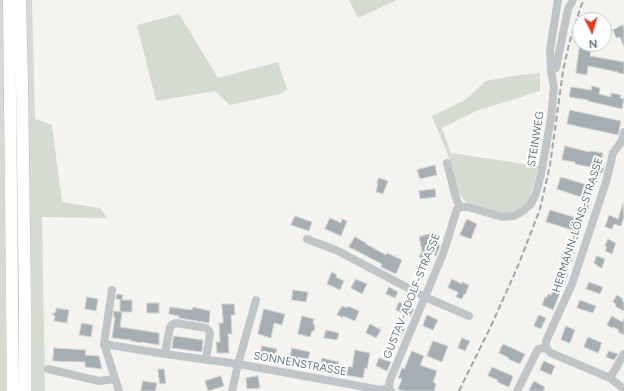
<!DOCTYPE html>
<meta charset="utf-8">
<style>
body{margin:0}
#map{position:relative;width:624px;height:391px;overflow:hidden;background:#f4f3ef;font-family:Figtree,sans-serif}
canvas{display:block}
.north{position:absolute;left:572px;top:12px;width:40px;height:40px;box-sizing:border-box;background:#fff;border:1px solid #c0c8cd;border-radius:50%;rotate:175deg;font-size:11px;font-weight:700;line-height:16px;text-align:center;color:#627681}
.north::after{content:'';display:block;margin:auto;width:14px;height:18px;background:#e53a1e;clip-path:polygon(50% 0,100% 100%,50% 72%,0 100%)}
</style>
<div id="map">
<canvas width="624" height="391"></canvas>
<div class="north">N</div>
</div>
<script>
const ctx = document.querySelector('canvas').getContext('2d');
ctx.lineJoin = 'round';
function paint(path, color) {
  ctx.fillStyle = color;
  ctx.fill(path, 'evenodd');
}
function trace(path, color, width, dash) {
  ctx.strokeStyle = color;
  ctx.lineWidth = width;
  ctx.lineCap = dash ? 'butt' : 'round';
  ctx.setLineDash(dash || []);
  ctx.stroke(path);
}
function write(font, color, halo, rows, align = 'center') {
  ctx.font = font + ' Figtree,sans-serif';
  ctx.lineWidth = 4;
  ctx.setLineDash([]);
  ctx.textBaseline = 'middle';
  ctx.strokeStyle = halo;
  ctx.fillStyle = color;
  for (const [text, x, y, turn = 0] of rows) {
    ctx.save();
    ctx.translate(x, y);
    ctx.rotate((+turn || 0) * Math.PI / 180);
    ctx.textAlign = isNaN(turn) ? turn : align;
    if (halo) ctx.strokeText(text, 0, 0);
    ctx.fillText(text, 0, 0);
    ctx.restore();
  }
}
paint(new Path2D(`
 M0,0H3V2L6,391H0Z
 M26,0H32L35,119L52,125L62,202L100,208L107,218L42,217L45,391H32V311Z
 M349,0H397L358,18Z
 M179,14L218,78L278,62L287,90L280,94L230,105L215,91L156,101L137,25Z
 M540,73V91L476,111L442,128L451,153L538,166L535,180L528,202L514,213L502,214L467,204L458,192L451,163L432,116L465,100L486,81L519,75Z`), '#d5dbd0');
const building = new Path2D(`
 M623,25L624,29V47L620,37L616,38L613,30Z
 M580,44H592L590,56L624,62V74L618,73V72L588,66L587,75L576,73Z
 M592,86L600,88L599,94L611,97V93L621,95L620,98L624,99L622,109L588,101V100L569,97L571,87L591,90Z
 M570,110L621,121L618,135L567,124Z
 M565,146L589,152L590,151L603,153L600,168H604L602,173H600L596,185L590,183L595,168L575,164V162L562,160Z
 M435,165L437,175L420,179L417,170Z
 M561,177L591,186L587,199L557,189Z
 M379,178L388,181L383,194L376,192L378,183H377Z
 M435,189L436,197L420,199L419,191Z
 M584,203L589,205L585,218L579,216Z
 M623,203L624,217L621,226L614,224L612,229L605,227L609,215L618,219Z
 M550,210L580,219L576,231L546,222Z
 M295,216L312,222L309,231L291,225Z
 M330,218L341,223L342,219L347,221L341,236L325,229Z
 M467,219L477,224L471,239L460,235Z
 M430,234L432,245L437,243L440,246L436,256L429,253L425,261L419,257L422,251L419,237Z
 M573,235L578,237L572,261L561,259L563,251L568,252Z
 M355,237L366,243V244L386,255L387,253L402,260L396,274L381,267L382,264L349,247Z
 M608,239L616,243L612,254L605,251L607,247L605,246Z
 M597,256L605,259L602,268L597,266V265L594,263Z
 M560,271L568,274L553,310L542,305L545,297H547L548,294L551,295Z
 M332,272L337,275L336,277L344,281L340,290L327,284Z
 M356,279L367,284L362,294L351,288Z
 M452,279L462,284V282L469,285L465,295L464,294L462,299L456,297L458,292L448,288Z
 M589,282L603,287L600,294L586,289Z
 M389,287L398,292L395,298L386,294Z
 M293,290L308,292L306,302L292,300Z
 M117,294L123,295L122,300H132V312H120V300H121L116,299Z
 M617,295L623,299L622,301L624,302V311L615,306L616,304L613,302Z
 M87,297L98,299L96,311L85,309Z
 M580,300L596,306L593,313L577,308Z
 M399,302L414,309L410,317L396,310Z
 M147,303H159V313H147Z
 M222,304H234L235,315H231L232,334H228L229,353H217L216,342H220L219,323H223Z
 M342,306L347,308L348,306L359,311L355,321L343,316V318L337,315Z
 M170,307L192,310L193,307L210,311L209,323L179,318V316L169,314Z
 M56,308L69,310L67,323L54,321L55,316L52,314L56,312Z
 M264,309L285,314L282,325L274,323L271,338L258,334Z
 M114,311L122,312L120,327L159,333V345L142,342V343L131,341V340L112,338L115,317H114Z
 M427,315L438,320L433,330L423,326Z
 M539,315L546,318L541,329L534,326Z
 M302,316L314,319L313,324L315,325L314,331H312L310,337L298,334Z
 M612,316L622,322L624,319V335L618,332L619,330L613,327L612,328L607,325Z
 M82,323L93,325L91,337L79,335Z
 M370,324L381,330L376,338L366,333Z
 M396,325L405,328L401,338L392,335Z
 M566,326L575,330L570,343L561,340Z
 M326,330L339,333L337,340L324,338Z
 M174,336L203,340L202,352L172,348Z
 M588,337L602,343L600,346L601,347L598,353L584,347Z
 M462,338L470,341L465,351L458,348Z
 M433,341L448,346L442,362L427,356Z
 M503,344L525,354L520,364L508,359L509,358L499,353Z
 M262,346L277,349L275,355L271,354L270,358L260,356Z
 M54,348L86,350L85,355L99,356L102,369L85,367V362L53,361Z
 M292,348L310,352L307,363L290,360Z
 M355,350L370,353L367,369L365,368L363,378L345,375L346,372L320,366L322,358L339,362L338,365L352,367Z
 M412,351L424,356L420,365L437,371L433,382L436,384L434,391H403L398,389L402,379L398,378L402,368L404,369Z
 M609,351L618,354L614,360L606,357Z
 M379,358L391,362L387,371L376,366Z
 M544,361L555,366L551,375L540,370Z
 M492,367L513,376L509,387L497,382L498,380L488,376Z
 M158,369H164L166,383L160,384Z
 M221,376L224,386L208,391L205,381Z
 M258,376L260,388L247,389L246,378Z
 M143,381L157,383L155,391H141Z
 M534,381L545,387L543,391H529Z`);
paint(building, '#a5afb3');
trace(building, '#d5d5d2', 1);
const primary = new Path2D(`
 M9,0L13,391
 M20,0L22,81L25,306V391`);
trace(primary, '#b3b8bb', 13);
trace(new Path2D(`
 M551,71L550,50L558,0
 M447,163L456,198L460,207
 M307,239L338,251L425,297L469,316
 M112,290L104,344L119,391
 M104,344L165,354L238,364L381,390L389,388
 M546,348V341L572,284L606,182L613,153L622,141L624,132
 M165,354L170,327L173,324L176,323L206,328L209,331L210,333L206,360
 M48,369L99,381L115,379
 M610,378L624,354
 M232,391L238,364L256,300
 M391,391L389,388L390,380L443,254L457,209L460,207H468L502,217L514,216L523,211L531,204L536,193L541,174L551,118L554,87L551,71L556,68L568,9L573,0
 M517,391L538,349L546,348L551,353L610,378L624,389`), '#c0c5c7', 8);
trace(primary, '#fff', 12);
trace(new Path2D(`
 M459,391L491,326L518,266L540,209L550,165L563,71L569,44L581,6L584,0`), '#9fa6ab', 2, [6, 3]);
write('11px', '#627681', '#fff', [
 ["STEINWEG",536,139,-81],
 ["HERMANN-LÖNS-STRASSE",578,225,-72],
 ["GUSTAV-ADOLF-STRASSE",412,296,-68],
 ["SONNENSTRASSE",300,364,10]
]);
</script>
